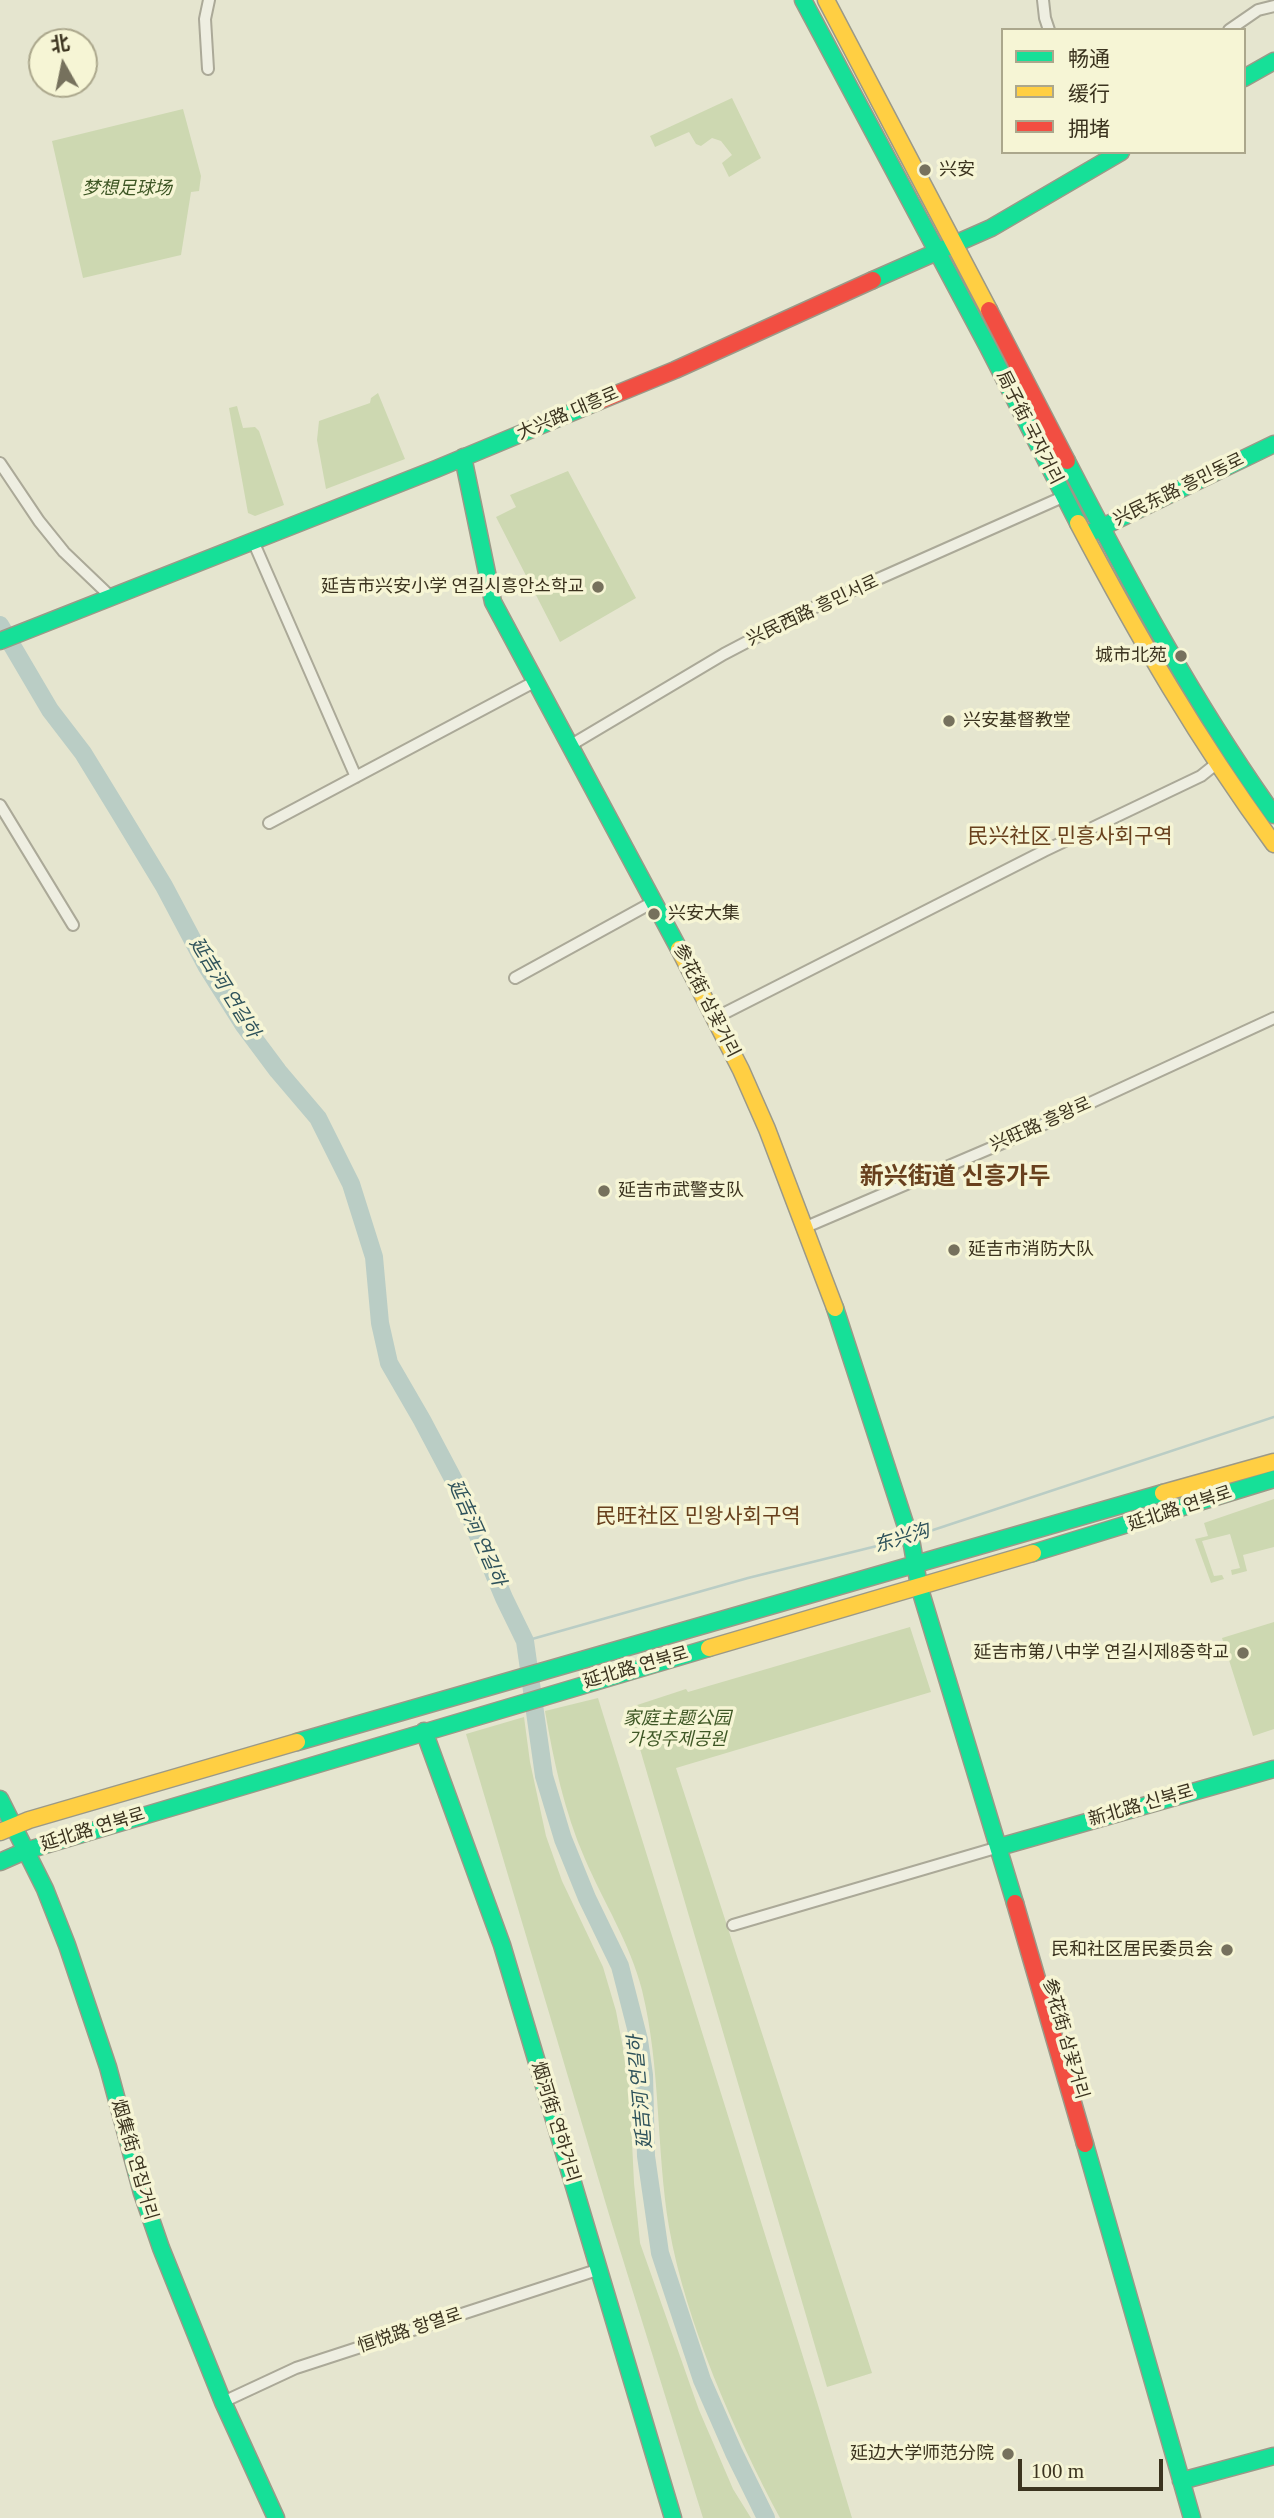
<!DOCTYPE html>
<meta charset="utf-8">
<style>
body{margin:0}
#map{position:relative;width:1274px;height:2518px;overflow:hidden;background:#e5e5cf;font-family:"Times New Roman","Noto Sans SC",serif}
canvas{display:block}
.legend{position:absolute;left:1001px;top:28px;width:245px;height:126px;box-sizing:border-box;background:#f6f5d5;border:2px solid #aba78c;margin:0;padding:9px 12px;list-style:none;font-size:21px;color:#3b331f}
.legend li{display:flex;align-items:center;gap:14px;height:35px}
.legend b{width:35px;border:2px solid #aba78c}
.north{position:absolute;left:28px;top:28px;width:70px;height:70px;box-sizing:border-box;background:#f6f5d5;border:2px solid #aba78c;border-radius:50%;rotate:351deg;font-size:19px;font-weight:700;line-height:28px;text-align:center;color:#3b331f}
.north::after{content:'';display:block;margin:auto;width:24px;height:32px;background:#76715d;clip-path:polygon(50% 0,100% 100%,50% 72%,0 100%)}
.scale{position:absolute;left:1018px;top:2459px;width:145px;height:32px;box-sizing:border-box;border:4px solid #3b331f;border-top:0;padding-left:9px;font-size:21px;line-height:24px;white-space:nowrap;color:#3b331f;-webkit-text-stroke:5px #f6f5d5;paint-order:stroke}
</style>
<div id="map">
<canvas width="1274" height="2518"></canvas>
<ul class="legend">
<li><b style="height:9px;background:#16e098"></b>畅通</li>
<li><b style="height:9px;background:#ffcf43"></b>缓行</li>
<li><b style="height:9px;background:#f24e42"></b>拥堵</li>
</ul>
<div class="north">北</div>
<div class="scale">100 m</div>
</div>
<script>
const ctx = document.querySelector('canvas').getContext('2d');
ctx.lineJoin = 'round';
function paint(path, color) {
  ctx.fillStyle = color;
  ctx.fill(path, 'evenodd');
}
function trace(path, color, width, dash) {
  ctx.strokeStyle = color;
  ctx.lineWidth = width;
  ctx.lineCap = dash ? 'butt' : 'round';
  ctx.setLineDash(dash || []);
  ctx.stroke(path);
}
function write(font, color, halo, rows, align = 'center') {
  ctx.font = font + ' "Times New Roman","Noto Sans SC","Noto Sans KR",serif';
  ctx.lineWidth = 7;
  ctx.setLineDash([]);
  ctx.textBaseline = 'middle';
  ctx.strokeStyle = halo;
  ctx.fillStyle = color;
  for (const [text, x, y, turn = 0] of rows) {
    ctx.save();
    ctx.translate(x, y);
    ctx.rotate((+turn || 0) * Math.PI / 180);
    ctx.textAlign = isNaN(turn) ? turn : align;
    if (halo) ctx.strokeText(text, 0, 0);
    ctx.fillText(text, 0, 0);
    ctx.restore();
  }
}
paint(new Path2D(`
 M732,98L761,158L729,177L722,163L732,155L721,141L712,138L701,146L696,144L689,132L655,147L650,136Z
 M183,109L201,176L199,191L191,192L181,255L83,278L52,141Z
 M378,393L405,459L326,489L317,440L319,421L370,403L371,398Z
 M237,406L243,428L255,427L259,431L284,505L255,516L248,513L229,408Z
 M568,471L636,598L560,642L496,517L516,507L510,495Z
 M1274,1499V1547L1243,1555L1247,1571L1232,1575L1231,1570L1240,1568L1230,1534L1202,1541L1214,1576L1222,1575L1224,1579L1211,1583L1195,1539L1208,1536L1204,1523Z
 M1274,1622V1729L1253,1736L1222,1638Z
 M910,1627L931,1692L676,1768L872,2373L827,2387L628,1708L686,1689L688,1692Z
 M598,1698L818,2405L852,2518H780C735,2434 685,2321 669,2227C656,2148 661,2068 642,1990C630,1943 604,1903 585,1859C564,1811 554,1762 545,1711Z
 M524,1717L530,1762L546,1836L562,1881L603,1967L616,2011L629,2079L634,2183L640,2243L699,2410L733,2489L751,2518H703L611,2221L466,1734Z`), '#cdd8b1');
trace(new Path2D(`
 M915,1536L1274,1417
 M525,1641L748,1578L905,1539`), '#bacdc5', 2.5);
trace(new Path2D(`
 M0,625L50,710L83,753L121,815L164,886L207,967L243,1024L278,1071L318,1118L351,1184L374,1257L380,1323L389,1363L422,1420L459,1490L504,1598L525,1641L544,1776L563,1839L587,1898L620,1966L639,2040L644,2075L646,2156L660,2253L702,2380L734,2453L766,2518`), '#bacdc5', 18);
const street = new Path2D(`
 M1043,0L1045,18L1049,30
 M1229,30L1258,10L1274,6
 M208,69L205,19L209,0
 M0,463L39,521L64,552L110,596
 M253,541L356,777
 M571,745L724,654L806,611L1065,496
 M0,805L73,925
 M269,823L536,681
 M515,978L655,901
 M715,1018L1044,851L1201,776L1216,764
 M806,1227L1012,1139L1274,1018
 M733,1925L999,1847
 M223,2402L296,2368L600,2269`);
const fast = new Path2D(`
 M803,0L988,347L1078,523
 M1244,78L1274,61
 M873,280L991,228L1121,152
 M463,457L493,602L679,949
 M1067,461C1130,583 1194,703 1274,815
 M1090,533L1274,444
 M0,641L436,469L597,402
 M835,1308L912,1545L919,1586L1015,1903
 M1033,1553L1274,1479
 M424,1731L502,1945L673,2518
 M297,1742L1163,1493
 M0,1799L45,1889L67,1945L108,2067L142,2193L161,2248L223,2402L276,2518
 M999,1847L1274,1769
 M0,1862L25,1851L709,1648
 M1085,2144L1192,2518
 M1181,2481L1274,2456`);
const slow = new Path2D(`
 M826,0L989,310
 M1078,523C1137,635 1199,742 1274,844
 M679,949L741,1070L767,1129L835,1308
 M1163,1493L1274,1462
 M709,1648L1033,1553
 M0,1832L29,1820L297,1742`);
const jam = new Path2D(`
 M989,310L1067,461
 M597,402L675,370L873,280
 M1015,1903L1085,2144`);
trace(street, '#aba998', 14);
trace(fast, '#9b9988', 19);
trace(slow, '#9b9988', 19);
trace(jam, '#9b9988', 19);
trace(street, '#eeeee1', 10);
trace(fast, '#16e098', 16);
trace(slow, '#ffcf43', 16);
trace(jam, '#f24e42', 16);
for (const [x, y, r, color] of [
 [925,170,7,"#76715d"],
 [598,587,7,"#76715d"],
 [1181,656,7,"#76715d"],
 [949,721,7,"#76715d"],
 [654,914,7,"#76715d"],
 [604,1191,7,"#76715d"],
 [954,1250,7,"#76715d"],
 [1243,1653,7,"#76715d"],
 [1227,1950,7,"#76715d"],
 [1008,2454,7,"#76715d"]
]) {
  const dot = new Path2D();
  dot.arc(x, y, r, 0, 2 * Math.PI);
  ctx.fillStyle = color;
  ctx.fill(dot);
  trace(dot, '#f6f5d5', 2.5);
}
write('18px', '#3b331f', '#f6f5d5', [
 ["兴安",939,170],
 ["延吉市兴安小学 연길시흥안소학교",584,587,"right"],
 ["城市北苑",1167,656,"right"],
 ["兴安基督教堂",963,721],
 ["兴安大集",668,914],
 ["延吉市武警支队",618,1191],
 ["延吉市消防大队",968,1250],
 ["延吉市第八中学 연길시제8중학교",1229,1653,"right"],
 ["民和社区居民委员会",1213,1950,"right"],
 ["延边大学师范分院",994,2454,"right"]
], 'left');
write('italic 18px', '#3e5725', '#f6f5d5', [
 ["梦想足球场",127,189],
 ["家庭主题公园",677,1719],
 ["가정주제공원",677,1740]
]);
write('18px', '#3b331f', '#f6f5d5', [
 ["大兴路 대흥로",568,414,-23],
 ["局子街 국자거리",1029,428,63],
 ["兴民东路 흥민동로",1179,490,-26],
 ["兴民西路 흥민서로",813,611,-25],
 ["参花街 삼꽃거리",706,1001,63],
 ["兴旺路 흥왕로",1041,1125,-24],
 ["延北路 연북로",1180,1509,-18],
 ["延北路 연북로",636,1668,-16],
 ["新北路 신북로",1141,1806,-16],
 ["延北路 연북로",93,1830,-17],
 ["参花街 삼꽃거리",1065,2039,74],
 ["烟河街 연하거리",555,2122,73],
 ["烟集街 연집거리",134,2160,74],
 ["恒悦路 항열로",410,2331,-18]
]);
write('italic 19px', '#2e525b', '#f6f5d5', [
 ["延吉河 연길하",224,988,58],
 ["延吉河 연길하",476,1533,66],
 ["东兴沟",902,1539,-17],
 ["延吉河 연길하",641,2092,-95]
]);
write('21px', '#68401d', '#f6f5d5', [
 ["民兴社区 민흥사회구역",1070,837],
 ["民旺社区 민왕사회구역",698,1517]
]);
write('bold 24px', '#68401d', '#f6f5d5', [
 ["新兴街道 신흥가두",955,1178]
]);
</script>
